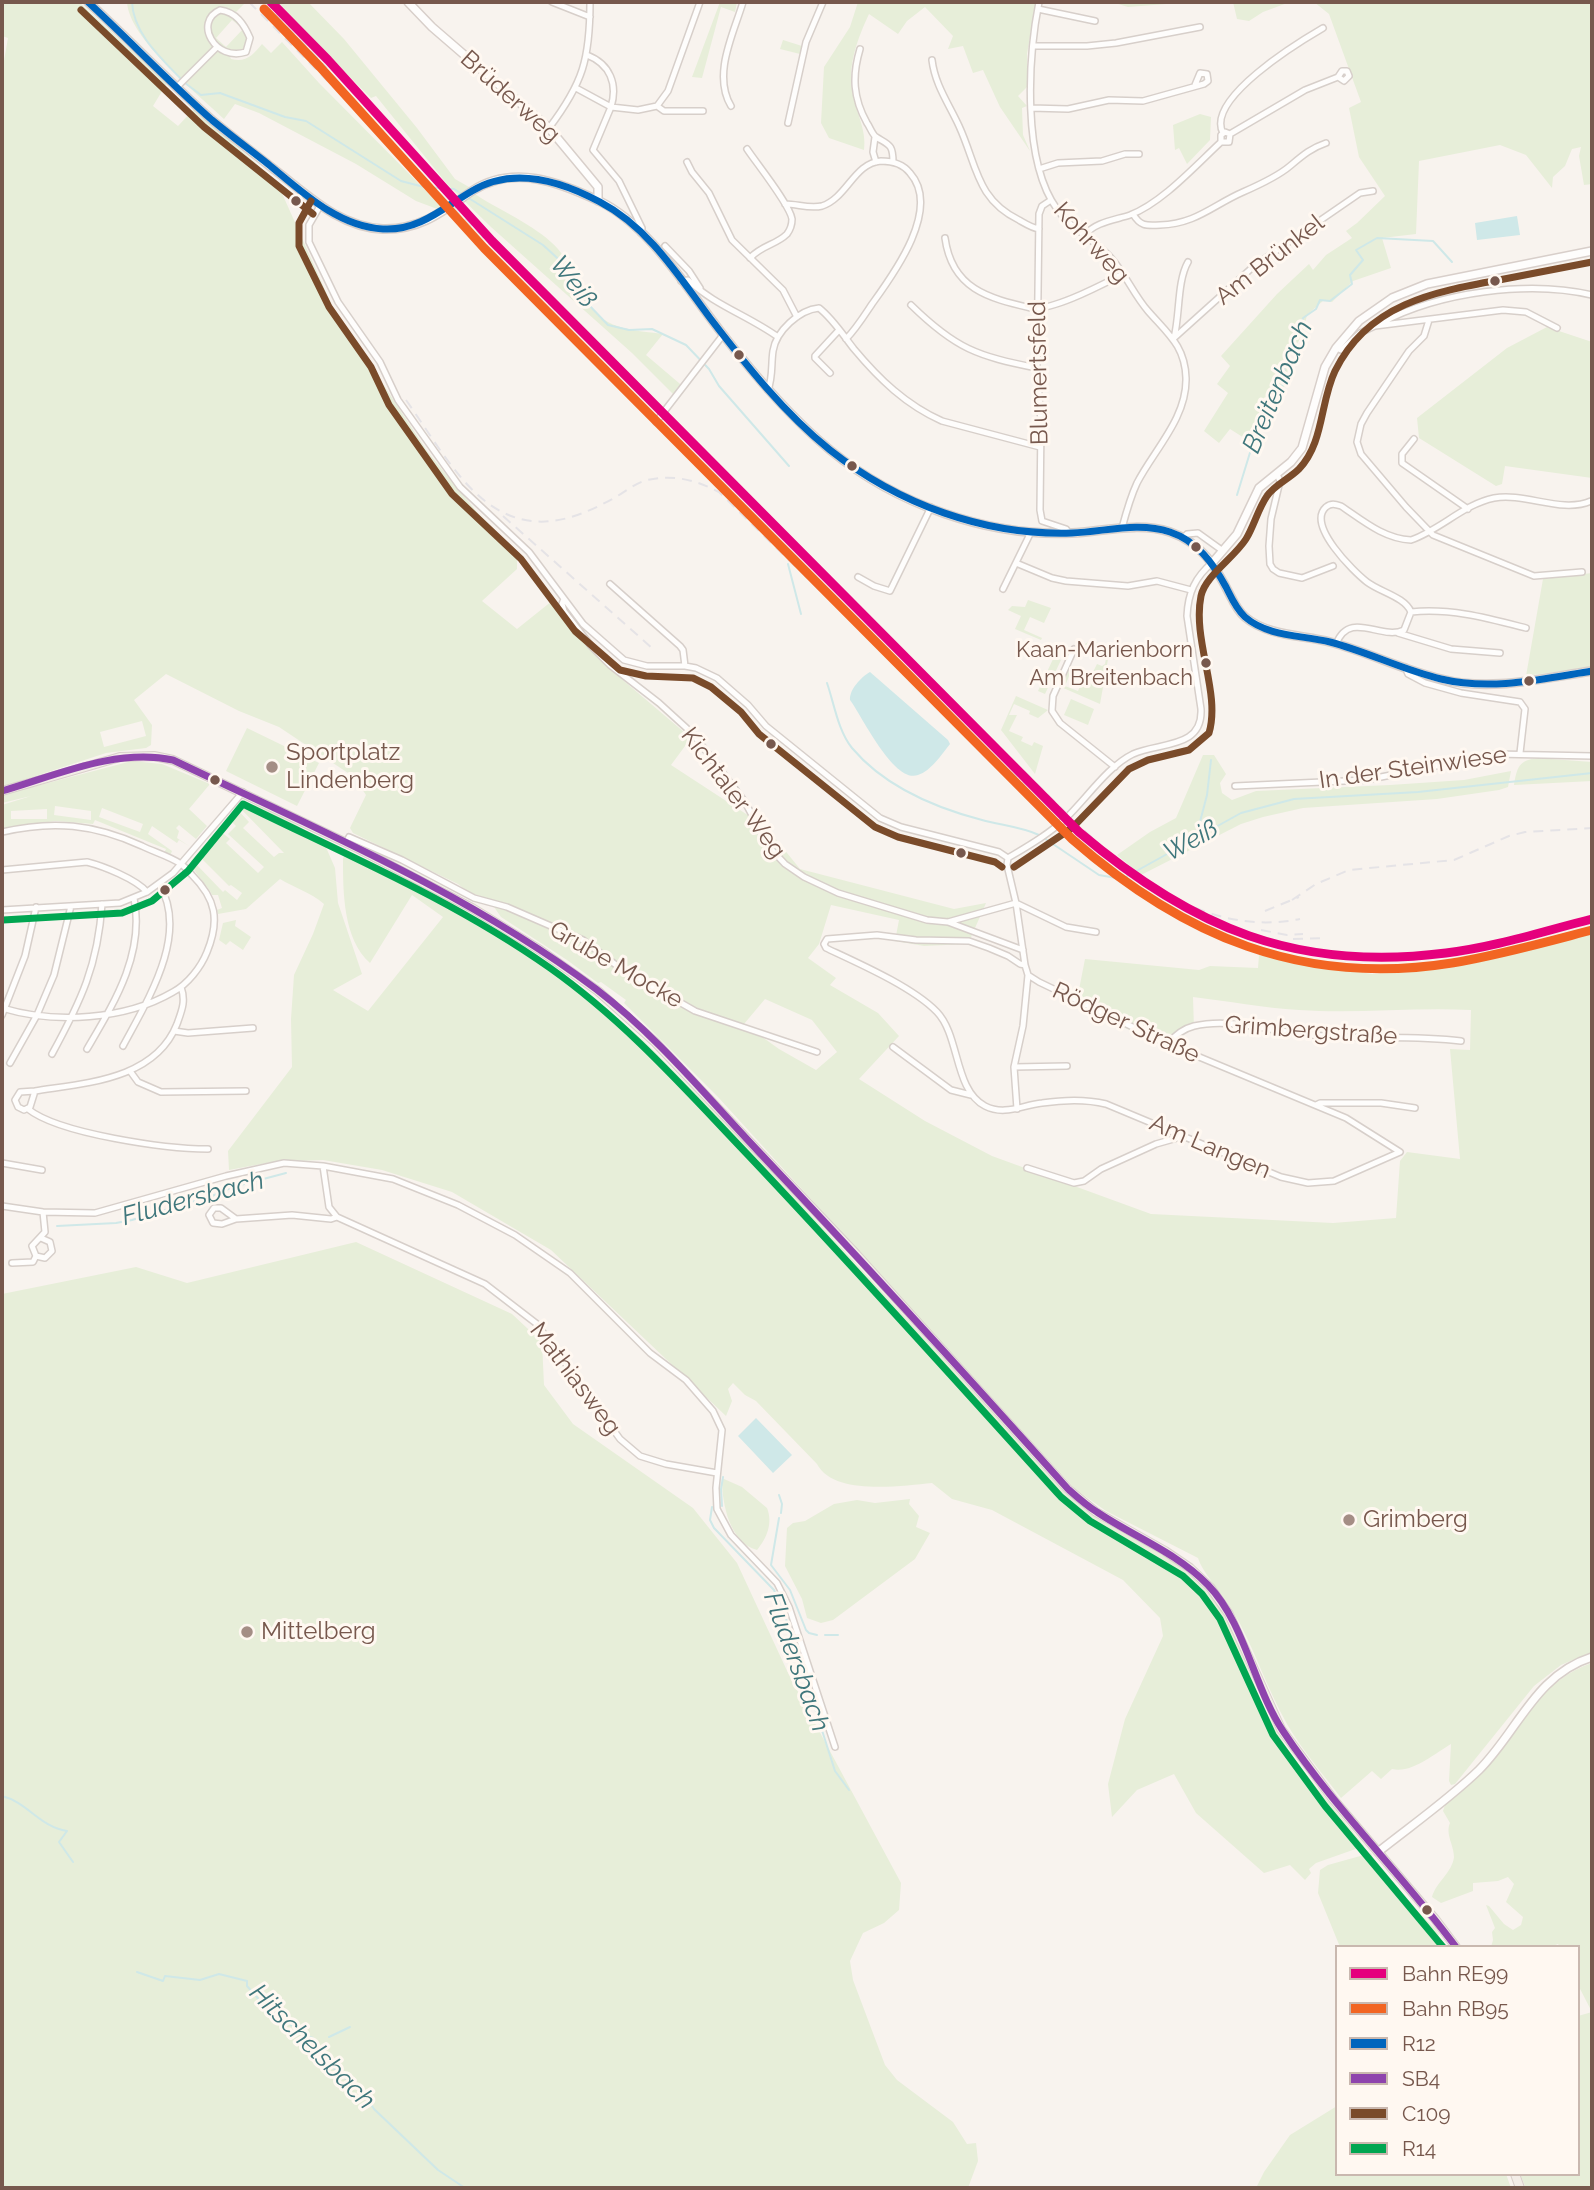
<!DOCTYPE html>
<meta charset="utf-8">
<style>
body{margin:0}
#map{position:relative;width:1594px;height:2190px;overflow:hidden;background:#f8f3ee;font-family:Raleway,sans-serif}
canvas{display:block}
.frame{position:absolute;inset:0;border:4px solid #77584d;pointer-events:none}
.legend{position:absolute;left:1335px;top:1945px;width:245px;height:231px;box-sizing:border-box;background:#fff8f1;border:2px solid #c9b8af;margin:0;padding:9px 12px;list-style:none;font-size:21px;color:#77584d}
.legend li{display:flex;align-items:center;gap:14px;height:35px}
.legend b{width:35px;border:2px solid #c9b8af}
</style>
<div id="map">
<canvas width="1594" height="2190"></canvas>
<div class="frame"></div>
<ul class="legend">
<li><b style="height:9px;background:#e5007d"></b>Bahn RE99</li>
<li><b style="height:9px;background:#f26522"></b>Bahn RB95</li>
<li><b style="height:9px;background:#0065bd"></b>R12</li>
<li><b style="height:9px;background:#8e44ad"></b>SB4</li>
<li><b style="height:9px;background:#7a4b2a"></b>C109</li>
<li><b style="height:9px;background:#00a651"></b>R14</li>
</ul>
</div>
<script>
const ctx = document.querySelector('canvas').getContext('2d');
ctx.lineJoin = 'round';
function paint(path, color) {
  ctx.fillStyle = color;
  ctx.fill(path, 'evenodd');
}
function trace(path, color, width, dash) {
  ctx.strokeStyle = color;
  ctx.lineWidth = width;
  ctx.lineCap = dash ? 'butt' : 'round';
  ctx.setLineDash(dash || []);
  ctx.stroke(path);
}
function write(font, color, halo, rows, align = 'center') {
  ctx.font = font + ' Raleway,sans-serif';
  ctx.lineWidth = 6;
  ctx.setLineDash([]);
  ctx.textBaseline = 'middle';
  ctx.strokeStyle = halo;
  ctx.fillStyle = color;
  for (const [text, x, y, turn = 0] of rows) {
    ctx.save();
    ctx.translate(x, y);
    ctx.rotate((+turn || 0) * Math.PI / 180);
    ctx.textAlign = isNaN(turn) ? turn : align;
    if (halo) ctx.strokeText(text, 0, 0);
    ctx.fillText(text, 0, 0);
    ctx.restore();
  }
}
paint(new Path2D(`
 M2,2H79L167,83L153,106L178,126L194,109L277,182L333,308L427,451L477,512L517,553V569L482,601L517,629L552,601L624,681L691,738L671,765L766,827L800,869L954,909L986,903L968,944L924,946L895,941L899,920L831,905L819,944L808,958L836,978L830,985L878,1013L899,1036L859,1079L925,1121L992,1156L1151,1214L1333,1223L1396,1218L1400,1161L1407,1152L1460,1159L1450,1049L1470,1050L1471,1010C1413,1007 1356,1014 1299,1010C1263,1008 1228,1001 1193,997L1194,1029L1184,1034L1176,1052L1076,1005L1085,959L1199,970L1210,966L1258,968L1259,955L1372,974L1450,968L1592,933V1652L1561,1665L1534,1686L1455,1784L1451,1785L1449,1781L1451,1744C1434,1754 1411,1774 1392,1769L1381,1779L1372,1771L1341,1798C1323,1774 1302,1750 1287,1724C1266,1687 1254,1647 1233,1611C1224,1595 1203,1574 1198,1558L1106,1511L1075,1489L718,1097L624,1003L626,1000L601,982L598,983L567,960L501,917L494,907L496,901L468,892L458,884L353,833L350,828L366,795L354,777L279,727L239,711L166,674L134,700L152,725L151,745L146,748L106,753L2,787V72L8,38L2,36ZM142,721L146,736L104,747L100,732ZM765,999L812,1020L837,1052L816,1070L779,1049L744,1024Z
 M127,2H244L245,3L234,14L246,29L249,49L229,54L231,59C246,63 253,55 262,44L271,53L282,42L319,83L448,213L416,201L356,164L259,113L235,104L224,119C197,93 129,39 127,2ZM232,20L243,29L226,47L216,38Z
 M274,2H308L344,39L417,128L455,179L469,187L472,192L481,198C504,212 541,229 558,249C569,262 571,273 578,287C598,329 623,329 663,334L646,355L686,389L678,399L632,353L491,227L447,184L376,96L371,98Z
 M720,2H737L735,12L721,7L702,78L692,77Z
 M858,2H1036L1027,54L1028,86L1018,96L1027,106L1022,108L1023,135L1030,151L1000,107L983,70L973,73L963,46L948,49L953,36L925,7L907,21L898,34L869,14C858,38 848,63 852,90C855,111 867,129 864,150L829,138L821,123L824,67L850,27Z
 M1112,2H1192L1128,7Z
 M1233,2H1290L1263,12L1249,21L1237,19Z
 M1314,2H1592V184L1584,185L1579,156L1581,147L1572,149L1565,166L1553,177L1552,188L1526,155L1500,145L1419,161L1416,234L1382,238L1391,268L1353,281L1332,302L1324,300L1307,315L1302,336L1288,357L1287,380L1281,395L1269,404L1252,443L1230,429L1219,443L1204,431L1228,393L1217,384L1230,366L1221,356L1277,294L1309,264L1313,270L1326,255L1352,238L1346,231L1357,223L1385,196L1359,157L1349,108L1361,102L1329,14Z
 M783,40L802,46L800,54L780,49Z
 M1200,114L1211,117L1210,140L1187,164L1179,148L1175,150L1173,125Z
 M1547,327L1592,342V478L1505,466L1502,484L1496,486L1419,438L1417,418L1507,348Z
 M1592,573V667L1526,676L1543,579Z
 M1028,600L1051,608L1044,623L1030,617L1024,630L1042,638L1041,640L1015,629L1021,616L1008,610L1012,606L1025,607Z
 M1091,640L1110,648L1100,704L1061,687L1070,668L1072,669L1065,686L1078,691L1086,673L1091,676L1097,664L1102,666L1105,664L1107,652L1090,644L1087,646V651L1086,650L1085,644Z
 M1054,657L1061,660L1045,694L1038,691Z
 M1016,696L1048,710L1038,718L1029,714L1030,711L1014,704L1009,715H1017L1009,731L1023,737L1021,741L1032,746L1034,742L1043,746L1035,774L1001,730Z
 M1071,699L1094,709L1088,725L1064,715Z
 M247,728L319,763L297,806L226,771Z
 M1203,755H1214L1226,774L1220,783L1222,793L1232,800L1256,791L1390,785L1464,780L1511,771L1508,787L1499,790L1437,799L1303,808L1263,817L1241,824L1141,875L1117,855L1150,832L1176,818Z
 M1538,758L1592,762V781L1514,785C1517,767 1519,760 1538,758Z
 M132,761L162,764L210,784L189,809L207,826L196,839L179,825L176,828L179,831L177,838L189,846L179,840L177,843L152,826L148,834L172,851L170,856L164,853L166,849L95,820L93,824L56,821L2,828L4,824L2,805L31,796L2,803V795ZM55,806L91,811V820L54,815ZM102,808L143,824L140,832L99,817ZM47,809V819H11V811Z
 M245,805H256L293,823L317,837L325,845L335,868L338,903L362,974L333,990L368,1011L443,917L412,895L370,963C343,939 343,892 343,858L348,852L499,931L586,992L642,1039L731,1128L1054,1478C1070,1493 1084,1510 1102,1521C1140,1543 1179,1559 1208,1593C1238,1628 1248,1677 1269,1717C1293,1765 1332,1803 1364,1846L1316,1863L1309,1869L1311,1873L1305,1880L1290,1865L1264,1873L1196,1813L1174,1774L1137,1790L1112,1817L1108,1784L1125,1719L1163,1636L1160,1618L1123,1580L992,1510L952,1499L932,1483C900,1486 834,1496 817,1464L756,1401L745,1395L733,1383L728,1389L732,1401L726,1416L551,1250L452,1192L382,1170L323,1160L272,1162L229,1170L228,1151L292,1067L291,1019L294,975L313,934L324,904C310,892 295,888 280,879L246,909L218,914L217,910L222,908L218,895H212C207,884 192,872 191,861L236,808L249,822L243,828L274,857L279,853H284L240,808ZM230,820L236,826L228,834L264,867L258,873L226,843L230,839L220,831ZM200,857L229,886L231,885L242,893L237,900L225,890L223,892L195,863Z
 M236,920L235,926L251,937L243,950L230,941L226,945L219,940L223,923Z
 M356,1242L512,1314L542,1342L544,1385L573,1424L693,1508L737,1563L789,1675L901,1883L899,1910L884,1923L863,1933L850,1961L853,1980L885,2065L897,2080L953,2122L967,2144L976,2143L978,2161L968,2188H2V1294L136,1267L187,1283Z
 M724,1479L742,1487L767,1508C773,1523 767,1538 757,1550C730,1543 722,1504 722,1480Z
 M910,1499L909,1504L919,1516L916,1527L930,1533L915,1559L833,1620L821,1623L807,1618L802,1599L785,1566L787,1528L793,1523L805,1521L834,1504L857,1500L875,1503Z
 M1592,1663V2188H1526L1520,2174H1578V2016L1592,2012L1578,1985V1947H1560L1558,1944L1550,1947H1491L1493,1940L1492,1932L1495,1928L1486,1905L1489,1906L1504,1924L1513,1930L1521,1925L1523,1917L1506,1902L1514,1884L1508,1877L1498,1881L1473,1883V1891L1441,1903L1432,1897C1436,1882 1452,1873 1454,1857C1454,1845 1445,1834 1450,1823L1443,1811L1445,1805C1460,1792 1476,1779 1488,1763C1519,1727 1544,1678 1592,1663Z
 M1371,1853C1379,1877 1416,1910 1435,1928L1439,1934L1436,1947H1340L1318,1893L1320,1870L1328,1865Z
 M1337,2106V2174H1506L1511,2188H1256L1264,2172L1290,2135Z`), '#e7eed9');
paint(new Path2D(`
 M1517,216L1520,235L1477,240L1475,223Z
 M870,672L948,740L950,744C942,754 931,771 918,775C894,784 862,716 850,700C849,690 861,677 870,672Z
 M756,1418L792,1455L773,1473L738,1436Z`), '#cfe8e8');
trace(new Path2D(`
 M132,2C133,33 161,58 181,79
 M185,83L201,95L220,93L285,117L306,121L401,181L424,187L454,189L462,194
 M467,197L543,245L566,266L588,304L608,325L629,330L652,329L686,345L709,369L719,386L789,466
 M1237,495L1264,407L1276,397L1283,384L1286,356L1298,335L1303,318L1316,309L1320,300L1330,301L1352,284L1350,275L1363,260L1356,250L1377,238L1433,241L1452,262
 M788,564L801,614
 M827,683C834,703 838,731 852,748C884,786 936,808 982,820C1000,825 1022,827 1039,835
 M1196,837L1207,795L1211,760
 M1044,838L1099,875L1122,879L1241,813L1294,799L1418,792L1592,773
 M57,1226L116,1223L132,1220L212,1196L233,1187L286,1173
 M779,1495L782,1504L781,1513
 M722,1506L721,1489L723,1477
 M712,1507L710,1520L714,1528L774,1590L788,1624L835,1771L849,1790
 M779,1518L771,1565L790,1590L806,1630L809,1633L817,1635
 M825,1635H838
 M2,1796C27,1802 40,1827 67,1831L59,1842L73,1862
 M137,1972L163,1981L165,1976L200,1980L219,1974L247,1981V1986L269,2011L276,2013L302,2034L311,2048L366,2097L374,2109L438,2170L465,2188
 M304,2035L313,2038
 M329,2037L350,2027`), '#cfe8e8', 2);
const street = new Path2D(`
 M552,2L590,17
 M1039,2C1028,58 1022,161 1057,209C1071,230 1096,240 1112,259C1126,275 1134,295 1148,311C1168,334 1185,346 1186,378C1187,418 1154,450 1137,483C1130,498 1126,513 1122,528
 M1038,9L1095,21
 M220,10C236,12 244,24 250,38L246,52C215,62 193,22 220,10Z
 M1033,46H1087L1116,43L1200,27
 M860,49C852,76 853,98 867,123C870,127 872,134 876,137C889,145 893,144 893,162
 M587,55C610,64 618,84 611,107L638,110L657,106L664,111H703
 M932,60C935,85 949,104 959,126C977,165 976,199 1019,220C1026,224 1032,228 1039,229
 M177,87L216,48
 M576,88L611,107L593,150L619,181L642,228L641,233
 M657,106L668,91L700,2
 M731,106C712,74 734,33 743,2
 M1031,108L1068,109L1109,100L1143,101L1204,84L1208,81L1207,74L1200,73L1195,85
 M788,123L806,42L823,2
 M549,128C583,83 590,59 590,2
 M1223,133C1205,99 1299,42 1323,28
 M1230,134L1305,90L1338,77L1342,71H1347L1349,76L1344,81L1338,77
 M875,137L873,152L876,162
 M747,149C757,164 790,205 792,219C792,224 790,230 787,234C776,245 762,245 750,258
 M687,162L692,172L709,193L732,240L783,290L797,317
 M1039,169L1058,163L1102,161L1125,154H1139
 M1051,200L1042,206L1039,214L1037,368L1041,422L1040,510L1042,521L1066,529L1069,533
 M785,204C798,204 809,209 822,206C847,198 854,163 881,161C893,161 903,164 910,173C942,209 893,275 872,304C864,316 856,329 846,339
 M320,206L309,225V242L338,302L380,362L398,400L460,487L529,552L583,624L624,660L647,666H685L696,668L717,678L748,705L766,726L880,818L901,827L999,852L1008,858
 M1133,214C1140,226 1146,226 1160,225C1196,224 1213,205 1243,192C1259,185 1277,177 1290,166C1302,156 1311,148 1326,143
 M1085,235C1095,222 1115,220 1130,215C1162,203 1196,165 1221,142H1229L1230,134L1225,132L1221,135V142
 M945,238C952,289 988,298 1031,308C1053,311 1103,284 1123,274
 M665,246L689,271L700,288
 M681,281L688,280C714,305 749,316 778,337
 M911,305C956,349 977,356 1037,368
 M1429,320L1424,336L1409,351L1367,413L1361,424L1357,442L1361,454L1406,507L1433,535L1534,576L1582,572
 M1381,323C1439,292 1529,280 1592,295
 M1174,338L1254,266L1360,193L1373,191
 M1174,338C1180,315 1177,281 1188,262
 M1336,348L1341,350L1360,333L1375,326L1503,310L1526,312L1557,328
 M830,373L815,358V356L839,330
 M768,390C773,377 771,364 773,351C776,331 799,310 819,308C833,319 843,335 854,349C879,379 906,405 942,421L1040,447
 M656,422L723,335
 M1414,439L1402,454V463L1468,509
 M1277,474L1280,481L1271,519L1269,546L1270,564L1273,569L1279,573L1302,578L1333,566
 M1183,538L1187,534L1198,533L1223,551
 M1016,563L1052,578L1066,581L1128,586L1157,581L1191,590
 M858,577L874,586L890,591L931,507
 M610,584L680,646L683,650L685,666
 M1003,589L1031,532
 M564,599L562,604L564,611L591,646L610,665L659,703L693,734L745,802L769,847L785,864L804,877L838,893L927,920L948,922L1016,903
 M1411,612C1451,608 1487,618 1526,628
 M1398,633L1451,649L1500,653
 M1336,644C1350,609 1381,641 1404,630L1411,612C1405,597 1380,592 1367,582C1354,572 1306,525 1326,507C1331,503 1335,504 1341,506C1362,520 1384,539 1411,540C1440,530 1464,504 1494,498C1525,492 1561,514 1591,501
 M1074,649L1053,696L1052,711L1060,723L1115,767
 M1405,667L1408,674L1425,683L1461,693L1520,702L1525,709L1520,753
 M1235,786L1366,780L1496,754L1592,756
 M2,832C53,820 94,824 142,846C154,852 169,856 181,864C185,867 189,871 192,875C216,899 220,920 207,952C201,967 188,984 173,992C125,1020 55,1024 2,1008
 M346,843L349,837L402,860L474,898L507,907L583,940L620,968L695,1011L817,1052
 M1008,858L1007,865L1016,903L1025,965L1028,975L1039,982L1168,1044L1346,1118L1400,1152L1334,1181L1308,1183L1281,1177L1106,1104C1086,1099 1062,1100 1042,1103C1022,1105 1005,1116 985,1106C954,1090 960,1036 937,1012C913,987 858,963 826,948L824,944L827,939L877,935L916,940L969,941L989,948L1008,956L1020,964L1025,965
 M1008,858C1028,846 1049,834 1066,818C1086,799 1108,766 1133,754C1160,742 1203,749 1201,709L1187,616C1188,593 1195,577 1213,562
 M2,870L87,862C103,866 136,879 147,892
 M1016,903L1066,927L1096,932
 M2,910L120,903L147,892L173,873L243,792
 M948,922L1023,950
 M2,1015L25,956L36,907
 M174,1031L188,1033L253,1028
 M1168,1044C1175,1035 1182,1029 1194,1026C1231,1017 1273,1032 1311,1035C1361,1040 1411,1035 1461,1041
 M123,1046C147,1001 190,934 159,884
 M893,1047L951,1090L971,1095
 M87,1049C114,1003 145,954 134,898
 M52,1054C81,1001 98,965 102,904
 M10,1063L37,1015L54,975L71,906
 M1014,1067L1067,1066
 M130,1071L138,1082L161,1092L246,1091
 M35,1091C85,1083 155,1080 177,1024C182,1010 186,1001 181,987
 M35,1091L30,1107L24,1110L18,1107L15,1100L20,1092Z
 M1316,1105L1320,1103H1381L1415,1108
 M28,1109C59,1134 167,1149 208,1149
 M1017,1109L1014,1067L1023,1026L1028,975
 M2,1163L42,1170
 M323,1166L329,1207L337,1217L485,1284L537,1324L620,1439L640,1456L666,1464L717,1473
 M1027,1168L1074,1183L1084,1181L1101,1169L1156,1144L1184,1136
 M2,1206L43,1212L95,1213L226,1176L284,1163L323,1166L393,1179L458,1205L515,1235L570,1273L650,1353L686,1380L713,1411L722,1430L716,1488L717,1509L731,1535L777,1583L789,1607L835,1747
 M214,1208H221L236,1219L222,1224L213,1223L209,1215Z
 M236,1219L292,1215L331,1219L337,1217
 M36,1256L32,1246L45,1232L43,1212
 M12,1263L33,1262L36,1256L45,1258L52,1251L50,1242L41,1238`);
const secondary = new Path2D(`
 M88,2C130,40 169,82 212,120C232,137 254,153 275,170C308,195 339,227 383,229C421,230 443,211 472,191C513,164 559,182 599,201C649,225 687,289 721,332C754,375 789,416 830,450C896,504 987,537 1072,533C1104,531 1139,522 1170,532C1202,543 1216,567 1230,595C1234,603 1238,611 1245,617C1267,636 1303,635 1330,642C1368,652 1403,670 1441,679C1491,692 1542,678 1592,671
 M408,2L432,27L549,128L598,187V201
 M1213,562L1237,534L1259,488L1291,462L1302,448L1325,367L1336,348L1359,321L1392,298L1427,284L1592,251
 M1378,1852C1412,1825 1448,1800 1479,1770C1518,1731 1535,1675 1592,1657`);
const primary = new Path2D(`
 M2,791L120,757L154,756L173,760L359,849L472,908L540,950L598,991L655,1042L856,1254L1068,1489L1096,1512L1165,1551L1190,1568L1210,1587L1229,1614L1281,1729L1333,1799L1435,1919L1456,1947
 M1515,2174L1520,2188`);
trace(street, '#d7cfca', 8);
trace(secondary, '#d8cfca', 10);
trace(primary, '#d9d0cb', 10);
trace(street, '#fefdfc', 5);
trace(secondary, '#fefdfc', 7);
trace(primary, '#f3ede7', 8);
trace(new Path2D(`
 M249,2L582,337
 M264,2L327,68
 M406,400C429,432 454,477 485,501C529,535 571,522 614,498C625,492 635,483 647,480C673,474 696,480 719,492L978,745L1028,786
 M503,516L652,648
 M1024,771C1097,844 1185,942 1300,919
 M1292,900L1316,884L1349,870L1454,860L1509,836L1525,832L1592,828
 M1265,911L1299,897
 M1562,927L1592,916
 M1261,930L1287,935L1303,934
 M1293,939L1324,938`), '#e5e3e6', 2, [10, 7]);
trace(new Path2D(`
 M88,2C130,41 169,82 212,120C230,135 249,149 268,164C301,191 338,227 383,229C419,231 443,208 472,191C513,166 561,181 600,202C648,227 678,275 710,318C746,365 784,413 830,450C898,504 985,536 1072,533C1104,532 1138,521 1170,532C1197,541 1213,563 1226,587C1231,597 1236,609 1245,617C1268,637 1302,635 1330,642C1368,652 1403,670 1441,679C1491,691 1542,679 1592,671`), '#0065bd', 7);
trace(new Path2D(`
 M2,791C57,775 116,748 173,760C317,829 468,893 596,989C656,1035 706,1096 758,1151C863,1262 966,1375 1068,1489C1077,1497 1087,1506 1097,1512C1134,1537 1176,1552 1208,1585C1245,1623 1254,1688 1283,1731C1334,1808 1401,1873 1456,1947`), '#8e44ad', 7);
trace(new Path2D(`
 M81,10L204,127L313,214
 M311,201L299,223V246L329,307L371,367L389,405L452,494L521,559L575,631L620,670L646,676L693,678L711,687L741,712L759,734L875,827L898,837L995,862L1002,867
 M1014,867L1072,828L1129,769L1148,760L1189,750L1209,733C1221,693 1192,640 1201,596C1205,576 1234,558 1246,539C1254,526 1258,509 1267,496C1274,485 1289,479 1299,469C1324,443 1320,402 1335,371C1368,304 1433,292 1499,280C1530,274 1561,268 1592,262`), '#7a4b2a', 7);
trace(new Path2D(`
 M3,920L122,913L152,901L188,871L243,804C347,855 455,901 550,968C625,1021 685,1089 748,1155C854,1267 957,1382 1061,1497L1090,1521L1183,1576L1202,1594L1220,1619L1273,1735L1325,1806L1443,1947`), '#00a651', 7);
trace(new Path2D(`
 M271,2L328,60L492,241L1079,832C1192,928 1296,972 1446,953C1496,947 1544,931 1592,919`), '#e5007d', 9);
trace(new Path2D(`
 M264,9L320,67L484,248L1072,839C1183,936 1302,987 1452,963C1500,955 1546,942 1592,930`), '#f26522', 9);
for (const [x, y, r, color] of [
 [296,201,6,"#77584d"],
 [1495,281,6,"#77584d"],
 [739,355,6,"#77584d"],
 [852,466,6,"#77584d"],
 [1196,547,6,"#77584d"],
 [1206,663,6,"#77584d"],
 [1529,681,6,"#77584d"],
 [771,744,6,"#77584d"],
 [272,767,7,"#a48e85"],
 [215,780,6,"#77584d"],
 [961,853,6,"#77584d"],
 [165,890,6,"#77584d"],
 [1349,1520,7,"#a48e85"],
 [247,1632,7,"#a48e85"],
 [1427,1910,6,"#77584d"]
]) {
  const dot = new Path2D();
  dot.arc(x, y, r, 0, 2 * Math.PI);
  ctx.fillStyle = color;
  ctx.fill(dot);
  trace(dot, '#fff8f1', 2.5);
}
write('22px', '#77584d', '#fff8f1', [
 ["Kaan-Marienborn",1193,650],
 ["Am Breitenbach",1193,678]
], 'right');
write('24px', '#77584d', '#fff8f1', [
 ["Brüderweg",510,97,42],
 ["Kohrweg",1091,243,48],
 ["Am Brünkel",1270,260,-38],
 ["Blumertsfeld",1039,373,-91],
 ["In der Steinwiese",1413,768,-8],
 ["Kichtaler Weg",733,793,53],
 ["Grube Mocke",616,965,30],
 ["Rödger Straße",1126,1023,25],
 ["Grimbergstraße",1311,1031,4],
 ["Am Langen",1210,1147,23],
 ["Mathiasweg",575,1379,53]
]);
write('24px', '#77584d', '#fff8f1', [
 ["Sportplatz",286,753],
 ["Lindenberg",286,781],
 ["Grimberg",1363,1520],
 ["Mittelberg",261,1632]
], 'left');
write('italic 26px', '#40777c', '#fff8f1', [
 ["Weiß",573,282,52],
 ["Breitenbach",1278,387,-67],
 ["Weiß",1191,841,-29],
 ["Fludersbach",193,1199,-15],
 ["Fludersbach",796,1662,70],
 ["Hitschelsbach",312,2047,45]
]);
</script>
